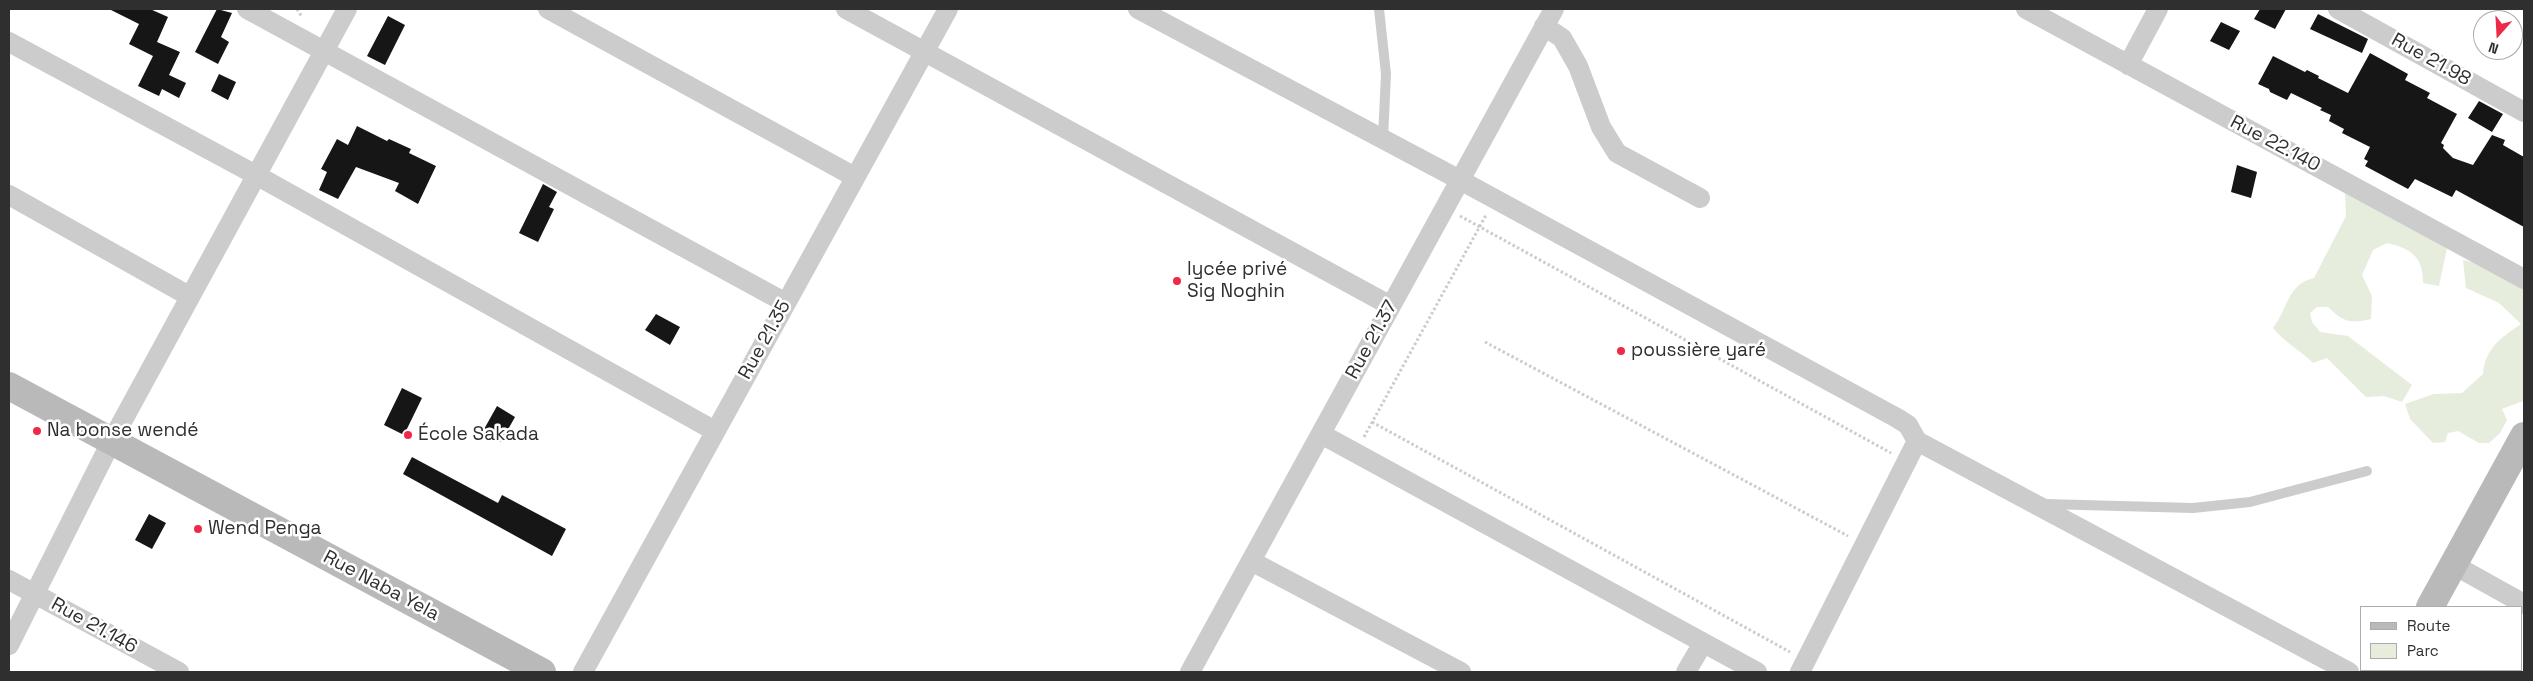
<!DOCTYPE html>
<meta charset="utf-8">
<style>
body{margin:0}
#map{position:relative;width:2533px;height:681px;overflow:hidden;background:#fff;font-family:"Space Grotesk",sans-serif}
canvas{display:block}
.frame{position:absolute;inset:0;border:10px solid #2f2f2f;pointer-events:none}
.legend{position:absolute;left:2360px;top:606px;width:162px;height:65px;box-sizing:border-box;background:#fff;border:1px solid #acacac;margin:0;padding:6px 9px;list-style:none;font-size:15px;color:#2f2f2f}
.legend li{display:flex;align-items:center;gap:10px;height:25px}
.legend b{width:25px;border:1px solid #acacac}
.north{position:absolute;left:2473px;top:10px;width:50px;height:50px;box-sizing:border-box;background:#fff;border:1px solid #acacac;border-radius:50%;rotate:199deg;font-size:14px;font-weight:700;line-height:20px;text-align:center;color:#2f2f2f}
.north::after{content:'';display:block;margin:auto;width:18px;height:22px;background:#ee2a48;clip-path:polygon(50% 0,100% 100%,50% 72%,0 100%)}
</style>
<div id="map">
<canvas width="2533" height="681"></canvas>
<div class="frame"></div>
<ul class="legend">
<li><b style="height:6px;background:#b9b9b9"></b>Route</li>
<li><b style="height:14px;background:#e7eddc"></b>Parc</li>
</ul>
<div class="north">N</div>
</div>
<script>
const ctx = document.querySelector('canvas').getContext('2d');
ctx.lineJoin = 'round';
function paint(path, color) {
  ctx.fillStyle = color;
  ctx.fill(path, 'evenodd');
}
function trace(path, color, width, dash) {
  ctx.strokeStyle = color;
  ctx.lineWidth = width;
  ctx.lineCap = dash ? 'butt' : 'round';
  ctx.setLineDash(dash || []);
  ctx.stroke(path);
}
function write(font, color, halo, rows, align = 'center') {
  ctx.font = font + ' "Space Grotesk",sans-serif';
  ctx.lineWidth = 5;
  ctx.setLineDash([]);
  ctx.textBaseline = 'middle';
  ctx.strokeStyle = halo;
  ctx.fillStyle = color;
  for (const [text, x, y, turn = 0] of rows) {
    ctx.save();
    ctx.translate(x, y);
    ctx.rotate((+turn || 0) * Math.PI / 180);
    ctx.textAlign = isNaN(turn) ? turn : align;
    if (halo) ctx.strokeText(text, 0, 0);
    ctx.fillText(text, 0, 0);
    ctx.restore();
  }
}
paint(new Path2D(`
 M2345,193L2447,248L2439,286L2423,283C2423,256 2411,249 2387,243L2373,250L2362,275L2372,296L2371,319C2350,324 2343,322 2328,307H2317L2310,313L2312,322L2320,332L2348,336L2412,385L2402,402L2384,396L2366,397L2327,358L2313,363C2300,350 2284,342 2273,328C2288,309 2287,284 2314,278L2346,216Z
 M2463,260L2488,265L2524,286L2523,401L2502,409L2507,420L2500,433L2489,443H2479L2458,431L2448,433L2445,442L2433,443L2410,419L2405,404L2434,394L2462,393L2483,374C2485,348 2501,338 2521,324L2499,303L2466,288Z`), '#e7eddc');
paint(new Path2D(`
 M109,9H150L168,17L157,42L180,52L169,75L186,83L179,98L162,89L159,96L138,86L153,56L129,44L139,24Z
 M217,9L232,13L221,37L229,42L218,64L195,52Z
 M2260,9H2286L2275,29L2254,19Z
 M2318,14L2368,39L2362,53L2310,29Z
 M388,16L405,25L385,65L367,56Z
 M2221,22L2240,31L2229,50L2210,41Z
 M2370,53L2408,74L2405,80L2430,93L2427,98L2457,114L2441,143L2444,145L2443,148L2453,158L2473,165L2492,135L2505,140L2503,145L2524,157V227L2456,190L2452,197L2415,179L2408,189L2365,166L2368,161L2364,159L2370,147L2342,133L2344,129L2329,121L2331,115L2320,110L2322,108L2291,93L2287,100L2270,92L2269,89L2258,84L2273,56L2305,72L2307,70L2319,76L2318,78L2348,93Z
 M219,74L236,82L228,100L211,91Z
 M2479,101L2503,114L2492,132L2468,118Z
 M357,126L387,141L389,139L411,149L409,153L436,166L418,204L395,191L399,183L356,167L338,199L319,190L327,172L321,169L337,139L348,145Z
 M2237,165L2257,172L2251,198L2231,192Z
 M543,184L557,192L549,207L554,209L538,242L519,233Z
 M656,314L680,327L670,345L645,330Z
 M402,388L422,398L404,435L384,425Z
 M497,406L515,417L501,442L483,431Z
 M412,457L498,503L502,495L566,529L552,556L403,474Z
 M149,514L166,523L152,549L135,540Z`), '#161616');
trace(new Path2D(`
 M297,9L302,17
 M1460,216L1891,453
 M1485,342L1848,536
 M1372,422L1790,652
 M1364,437L1486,215`), '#ccc', 3, [2.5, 2.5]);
trace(new Path2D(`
 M1379,9L1386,74L1383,139
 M2045,504L2193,508L2250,502L2367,471`), '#ccc', 10);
trace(new Path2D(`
 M247,9L786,303
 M548,9L855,177
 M846,9L1391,306
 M1138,9L1460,180L1897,418L1908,425L1917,441L2349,672
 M2026,9L2524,279
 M2338,9L2524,112
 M1544,26L1562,38L1578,66L1601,127L1617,153L1700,198
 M9,42L256,175L715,431
 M2128,65L2158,9
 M9,195L189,296
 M1321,434L1757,672
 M1251,561L1461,672
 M2454,565L2524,604
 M9,580L179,672
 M9,645L111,442L347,9
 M583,672L948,9
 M1190,672L1554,9
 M1686,672L1703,643
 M1800,672L1917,441`), '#ccc', 20);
trace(new Path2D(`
 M9,386L542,672
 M2430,607L2524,436
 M2377,672L2380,670`), '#b9b9b9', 28);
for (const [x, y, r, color] of [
 [1177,281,5,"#ee2a48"],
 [1621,351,5,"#ee2a48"],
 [37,431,5,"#ee2a48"],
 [408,435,5,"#ee2a48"],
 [198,529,5,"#ee2a48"]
]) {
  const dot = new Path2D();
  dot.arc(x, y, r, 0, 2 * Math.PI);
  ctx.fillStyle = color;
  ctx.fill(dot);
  trace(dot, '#fff', 2);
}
write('19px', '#2f2f2f', '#fff', [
 ["Rue 21.98",2431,60,29],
 ["Rue 22.140",2275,144,28],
 ["Rue 21.35",765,340,-61],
 ["Rue 21.37",1372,340,-61],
 ["Rue Naba Yela",381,586,28],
 ["Rue 21.146",94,626,29]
]);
write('19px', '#2f2f2f', '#fff', [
 ["lycée privé",1187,270],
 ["Sig Noghin",1187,292],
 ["poussière yaré",1631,351],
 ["Na bonse wendé",47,431],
 ["École Sakada",418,435],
 ["Wend Penga",208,529]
], 'left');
</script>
